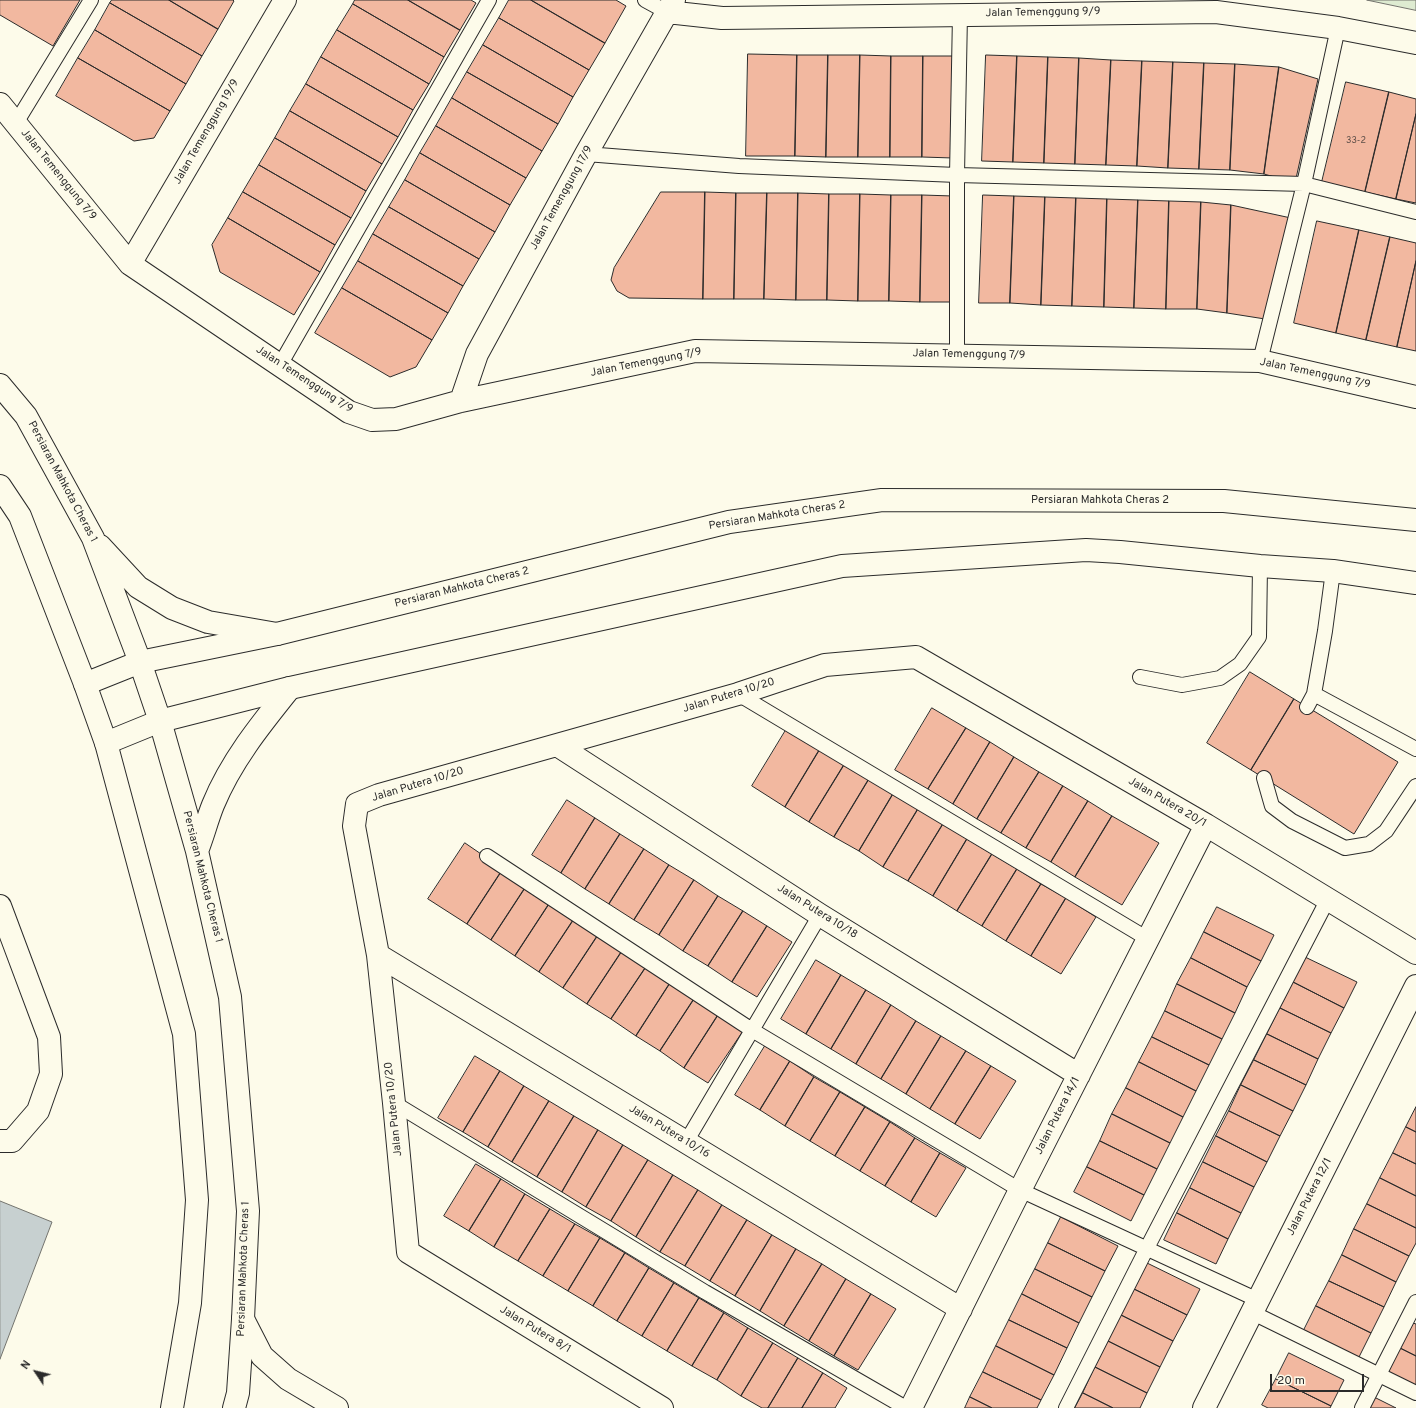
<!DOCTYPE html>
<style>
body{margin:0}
#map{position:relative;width:1416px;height:1408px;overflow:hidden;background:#fdfbea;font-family:Overpass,sans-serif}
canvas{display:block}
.north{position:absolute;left:16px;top:1352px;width:40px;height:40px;-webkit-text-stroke:3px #fdfbea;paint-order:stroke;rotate:305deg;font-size:11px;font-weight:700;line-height:16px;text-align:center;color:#2b2b2b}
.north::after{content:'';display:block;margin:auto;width:14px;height:18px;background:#2b2b2b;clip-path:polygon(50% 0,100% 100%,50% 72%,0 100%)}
.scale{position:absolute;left:1270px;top:1374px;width:94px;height:18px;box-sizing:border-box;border:2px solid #2b2b2b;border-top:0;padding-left:5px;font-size:12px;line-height:14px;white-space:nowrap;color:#2b2b2b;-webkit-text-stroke:3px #fdfbea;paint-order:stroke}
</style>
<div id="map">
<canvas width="1416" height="1408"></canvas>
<div class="north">N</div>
<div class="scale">20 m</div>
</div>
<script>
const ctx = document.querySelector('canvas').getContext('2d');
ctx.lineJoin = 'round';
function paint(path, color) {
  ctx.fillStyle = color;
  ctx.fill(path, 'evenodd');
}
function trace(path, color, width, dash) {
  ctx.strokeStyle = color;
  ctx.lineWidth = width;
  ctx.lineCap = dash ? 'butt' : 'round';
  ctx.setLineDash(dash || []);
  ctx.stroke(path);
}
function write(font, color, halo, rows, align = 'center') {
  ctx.font = font + ' Overpass,sans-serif';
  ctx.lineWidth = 3;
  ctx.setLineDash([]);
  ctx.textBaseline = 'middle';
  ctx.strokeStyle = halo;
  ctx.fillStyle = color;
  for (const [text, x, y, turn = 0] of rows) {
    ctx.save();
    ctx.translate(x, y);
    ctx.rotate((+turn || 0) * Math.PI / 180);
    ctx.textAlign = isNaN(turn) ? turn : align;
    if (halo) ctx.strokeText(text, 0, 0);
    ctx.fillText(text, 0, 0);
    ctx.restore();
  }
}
const green = new Path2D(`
 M1367,0H1416V10Z`);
paint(green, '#deebd1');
trace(green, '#74746e', 1);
const water = new Path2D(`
 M0,1201L52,1222L0,1359Z`);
paint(water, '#c7d0d0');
trace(water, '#74746e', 1);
const building = new Path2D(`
 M0,0H80L53,46L0,15Z
 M112,0H169L218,29L202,56L110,3Z
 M169,0H233L234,1L218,29Z
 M355,0H408L460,30L444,57L353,4Z
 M408,0H471L476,3L460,30Z
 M509,0H531L605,43L589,70L499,18Z
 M531,0H616L626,6L605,43Z
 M110,3L202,56L186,84L95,30Z
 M353,4L444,57L429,84L337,30Z
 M499,18L589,70L573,97L483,45Z
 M95,30L186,84L170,111L78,58Z
 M337,30L429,84L413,110L321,57Z
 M483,45L573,97L558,124L467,72Z
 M748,54L797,55L795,156H746Z
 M797,55H828L826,157L795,156Z
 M828,55H860L858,157H826Z
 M860,55L891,56L890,157H858Z
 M986,55L1017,56L1013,162L982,161Z
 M891,56H923L922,157H890Z
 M923,56H955L953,158L922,157Z
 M1017,56L1048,57L1044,163L1013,162Z
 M321,57L413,110L398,137L306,84Z
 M1048,57L1079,58L1075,164L1044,163Z
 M78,58L170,111L154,138L134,141L56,96Z
 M1079,58L1111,60L1106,165L1075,164Z
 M1111,60L1142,61L1137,166L1106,165Z
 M1142,61L1173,62L1168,168L1137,166Z
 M1173,62L1204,63L1199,169L1168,168Z
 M1204,63L1235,64L1230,170L1199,169Z
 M1235,64L1279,67L1264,174L1230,170Z
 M1279,67L1318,79L1295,183L1264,174Z
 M467,72L558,124L542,151L452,98Z
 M1346,82L1389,92L1365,192L1322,182Z
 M306,84L398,137L382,164L290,111Z
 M1389,92L1416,99V114L1396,199L1365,192Z
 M452,98L542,151L526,178L436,126Z
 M290,111L382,164L366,191L275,138Z
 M1416,114V203L1396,199Z
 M436,126L526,178L510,205L420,153Z
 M275,138L366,191L351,218L259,165Z
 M420,153L510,205L495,232L405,180Z
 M259,165L351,218L335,245L243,192Z
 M405,180L495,232L479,259L389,207Z
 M243,192L335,245L320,272L228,218Z
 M661,192H705L703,299L629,298L617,291L611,280L614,268Z
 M705,192L736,193L734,299H703Z
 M736,193H767L764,299H734Z
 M767,193H798L796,300L764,299Z
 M798,193L829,194L827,300H796Z
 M829,194H860L858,301L827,300Z
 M860,194L891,195L889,301H858Z
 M891,195H922L920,302L889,301Z
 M922,195L953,196L951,302H920Z
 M983,195L1014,196L1010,303H979Z
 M1014,196L1045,197L1041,305L1010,303Z
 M1045,197L1076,198L1072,306L1041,305Z
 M1076,198L1107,199L1104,307L1072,306Z
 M1107,199L1138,200L1134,308L1104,307Z
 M1138,200L1169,201L1166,309L1134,308Z
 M1169,201L1201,202L1197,309H1166Z
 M1201,202L1231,205L1227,313L1197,309Z
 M1231,205L1291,218L1265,319L1227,313Z
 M389,207L479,259L463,286L373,234Z
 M228,218L320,272L294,315L220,272L212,245Z
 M1317,221L1359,230L1336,333L1294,323Z
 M1359,230L1390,237L1366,340L1336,333Z
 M373,234L463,286L448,313L358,261Z
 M1390,237L1416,243V261L1397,347L1366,340Z
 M358,261L448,313L432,340L342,288Z
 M1416,261V351L1397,347Z
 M342,288L432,340L416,367L390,377L315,333Z
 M1250,672L1294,699L1251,770L1207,743Z
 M1294,699L1398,762L1354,834L1251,770Z
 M932,708L966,728L928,789L895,770Z
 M966,728L990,742L953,804L928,789Z
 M786,730L820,749L785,807L752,786Z
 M990,742L1014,757L977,819L953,804Z
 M820,749L844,765L809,822L785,807Z
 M1014,757L1039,772L1001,833L977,819Z
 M844,765L869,779L834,837L809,822Z
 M1039,772L1063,786L1026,848L1001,833Z
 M869,779L893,794L859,851L834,837Z
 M1063,786L1088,801L1051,862L1026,848Z
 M893,794L918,809L883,867L859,851Z
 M567,800L595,818L561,873L532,855Z
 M1088,801L1112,816L1075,877L1051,862Z
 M918,809L943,824L908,881L883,867Z
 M1112,816L1159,843L1122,905L1075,877Z
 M595,818L620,834L585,889L561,873Z
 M943,824L967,839L933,896L908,881Z
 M620,834L644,849L609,904L585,889Z
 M967,839L992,854L957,911L933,896Z
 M465,843L503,869L467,924L428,899Z
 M644,849L669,865L634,920L609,904Z
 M992,854L1017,869L982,926L957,911Z
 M669,865L694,880L659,935L634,920Z
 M503,869L527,885L491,940L467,924Z
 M1017,869L1041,884L1006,941L982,926Z
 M694,880L718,896L683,951L659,935Z
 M1041,884L1066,898L1031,956L1006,941Z
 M527,885L551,901L515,956L491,940Z
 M718,896L743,911L708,966L683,951Z
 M1066,898L1096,917L1061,974L1031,956Z
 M551,901L576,916L539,972L515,956Z
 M1217,907L1274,935L1261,961L1204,932Z
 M743,911L767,926L732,982L708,966Z
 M576,916L600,932L563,988L539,972Z
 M767,926L792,942L757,997L732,982Z
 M600,932L624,948L587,1004L563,988Z
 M1204,932L1261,961L1247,987L1191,958Z
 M624,948L648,964L611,1019L587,1004Z
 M1305,957L1357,982L1344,1008L1293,982Z
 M1191,958L1247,987L1235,1013L1177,984Z
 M816,960L841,975L806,1034L781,1019Z
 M648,964L672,980L636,1036L611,1019Z
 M841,975L866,990L831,1049L806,1034Z
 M672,980L696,996L660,1051L636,1036Z
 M1293,982L1344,1008L1331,1033L1280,1008Z
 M1177,984L1235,1013L1222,1039L1165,1011Z
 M866,990L891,1005L856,1064L831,1049Z
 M696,996L720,1012L684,1068L660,1051Z
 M891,1005L916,1021L881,1079L856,1064Z
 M1280,1008L1331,1033L1318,1059L1267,1034Z
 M1165,1011L1222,1039L1209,1065L1152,1037Z
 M720,1012L745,1028L708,1083L684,1068Z
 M916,1021L941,1036L906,1094L881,1079Z
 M1267,1034L1318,1059L1306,1085L1254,1060Z
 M941,1036L966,1051L930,1109L906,1094Z
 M1152,1037L1209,1065L1196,1091L1139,1062Z
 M765,1046L790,1061L760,1110L735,1095Z
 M966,1051L991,1066L955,1124L930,1109Z
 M475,1056L500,1071L463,1132L438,1118Z
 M1254,1060L1306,1085L1293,1111L1241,1085Z
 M790,1061L814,1077L785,1126L760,1110Z
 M1139,1062L1196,1091L1183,1117L1126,1088Z
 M991,1066L1016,1081L980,1139L955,1124Z
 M500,1071L524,1086L488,1147L463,1132Z
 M814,1077L840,1092L810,1141L785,1126Z
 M1241,1085L1293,1111L1280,1136L1229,1111Z
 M524,1086L549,1101L512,1162L488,1147Z
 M1126,1088L1183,1117L1170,1143L1112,1114Z
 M840,1092L865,1107L835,1156L810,1141Z
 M549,1101L574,1116L537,1177L512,1162Z
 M865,1107L890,1122L860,1171L835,1156Z
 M1416,1107V1132L1406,1127Z
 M1229,1111L1280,1136L1267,1162L1216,1136Z
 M1112,1114L1170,1143L1157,1169L1100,1141Z
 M574,1116L598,1130L562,1192L537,1177Z
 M890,1122L915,1138L885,1186L860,1171Z
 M1406,1127L1416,1132V1164L1393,1153Z
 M598,1130L623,1145L586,1207L562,1192Z
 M1216,1136L1267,1162L1254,1187L1203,1162Z
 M915,1138L940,1153L911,1202L885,1186Z
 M1100,1141L1157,1169L1144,1195L1087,1167Z
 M623,1145L648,1160L611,1221L586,1207Z
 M940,1153L966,1168L936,1217L911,1202Z
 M1393,1153L1416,1164V1196L1380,1178Z
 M648,1160L673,1175L636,1237L611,1221Z
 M1203,1162L1254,1187L1241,1213L1190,1188Z
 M476,1164L501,1179L469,1231L444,1216Z
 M1087,1167L1144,1195L1131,1221L1074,1192Z
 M673,1175L698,1190L660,1252L636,1237Z
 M1380,1178L1416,1196V1228L1367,1204Z
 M501,1179L525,1194L494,1247L469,1231Z
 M1190,1188L1241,1213L1228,1239L1177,1213Z
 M698,1190L722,1205L685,1266L660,1252Z
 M525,1194L550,1209L518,1261L494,1247Z
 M1367,1204L1416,1228V1243L1409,1256L1354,1229Z
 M722,1205L747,1220L710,1281L685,1266Z
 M550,1209L575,1224L543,1276L518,1261Z
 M1177,1213L1228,1239L1216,1264L1164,1240Z
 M1061,1217L1118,1246L1105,1271L1048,1243Z
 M747,1220L772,1235L735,1296L710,1281Z
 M575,1224L600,1238L568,1291L543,1276Z
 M1354,1229L1409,1256L1396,1282L1342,1255Z
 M772,1235L796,1249L760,1311L735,1296Z
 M600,1238L625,1253L593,1306L568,1291Z
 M1048,1243L1105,1271L1092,1297L1035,1269Z
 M796,1249L822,1264L784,1326L760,1311Z
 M625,1253L649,1268L617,1321L593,1306Z
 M1342,1255L1396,1282L1384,1307L1329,1281Z
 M1147,1263L1200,1289L1187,1315L1134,1289Z
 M822,1264L846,1279L809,1341L784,1326Z
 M649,1268L674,1283L642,1336L617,1321Z
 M1035,1269L1092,1297L1079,1323L1022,1294Z
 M846,1279L871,1294L834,1356L809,1341Z
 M1329,1281L1384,1307L1371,1333L1316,1306Z
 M674,1283L699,1298L667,1351L642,1336Z
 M1134,1289L1187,1315L1173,1341L1121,1315Z
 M871,1294L896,1309L858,1370L834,1356Z
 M1022,1294L1079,1323L1067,1348L1009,1320Z
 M699,1298L724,1313L692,1366L667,1351Z
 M1316,1306L1371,1333L1358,1359L1303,1332Z
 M724,1313L748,1328L717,1380L692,1366Z
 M1121,1315L1173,1341L1160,1367L1108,1341Z
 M1009,1320L1067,1348L1054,1375L996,1346Z
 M1413,1323L1416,1324V1356L1400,1348Z
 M748,1328L773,1343L741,1396L717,1380Z
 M1108,1341L1160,1367L1147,1393L1095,1367Z
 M773,1343L798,1358L768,1408H762L741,1396Z
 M996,1346L1054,1375L1041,1400L983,1372Z
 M1400,1348L1416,1356V1389L1387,1374Z
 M1289,1353L1344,1380L1331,1406L1276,1379Z
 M798,1358L823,1373L802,1408H768Z
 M1095,1367L1147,1393L1140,1408H1113L1083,1393Z
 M983,1372L1041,1400L1037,1408H992L970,1397Z
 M823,1373L847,1388L835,1408H802Z
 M1276,1379L1331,1406L1330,1408H1268L1262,1405Z
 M1083,1393L1113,1408H1075Z
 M1372,1396L1396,1408H1366Z
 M970,1397L992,1408H965Z`);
paint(building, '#f2b8a0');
trace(building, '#2b2b2b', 1);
const service = new Path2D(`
 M645,0L667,12
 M16,123L91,0
 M586,154L739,166L957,175L1304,184L1416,212
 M957,355V175L960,14
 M1260,361L1304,184L1338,28
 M280,365L489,0
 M1333,571L1325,631L1314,694L1416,749
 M1140,677L1182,685L1220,678L1240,664L1259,637L1260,566
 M738,694L1148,939
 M1307,707L1314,694
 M1264,778L1272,806L1292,821L1345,848L1369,844L1386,831L1416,786
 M487,856L752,1030L1020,1190L1258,1300
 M394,1103L705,1292L906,1408
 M686,1142L820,915
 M1251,1312L1416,1393
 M1066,1408L1147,1248L1328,899
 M1362,1408L1416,1302`);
const minor = new Path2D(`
 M667,12L722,18L1216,12L1338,28L1416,43
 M0,104L130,264L349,412L372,420L396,419L461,401L695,351L1260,361L1416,397
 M130,264L285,0
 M461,401L477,354L586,154L674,0
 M557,745L820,915L1079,1075
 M0,906L49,1037L51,1074L38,1111L12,1141H0
 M378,955L961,1309
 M243,1319L262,1356L288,1379L337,1408
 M662,1408L408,1252L394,1103L378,955L354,826L357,804L379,795L738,694L825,665L916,657L1206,825L1416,953
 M911,1408L1015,1200L1206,825
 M1204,1408L1416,986`);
const tertiary = new Path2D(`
 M85,684L140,662L277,634L729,522L882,500L1224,501L1416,520
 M106,743L160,721L290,688L842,566L1086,550L1120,552L1260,566L1333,571L1416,583`);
const secondary = new Path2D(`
 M0,385L26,416L93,538L140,662L160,721L197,851L230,997L248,1211L243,1319L238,1393L234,1408
 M0,486L20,516L85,684L106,743L184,1034L197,1200L190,1303L172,1408
 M100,546L138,587L172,608L208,622L277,634
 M197,851C203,836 207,820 213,805C231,761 261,724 290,688`);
trace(service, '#2b2b2b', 16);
trace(minor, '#2b2b2b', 24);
trace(tertiary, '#2b2b2b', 24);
trace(secondary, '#2b2b2b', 24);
trace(service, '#fdfbea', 14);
trace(minor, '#fdfbea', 22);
trace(tertiary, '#fdfbea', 22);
trace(secondary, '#fdfbea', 22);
write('9px', '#5d4e48', null, [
 ["33-2",1356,141]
]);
write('11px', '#2b2b2b', '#fdfbea', [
 ["Jalan Temenggung 9/9",1043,13,-1],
 ["Jalan Temenggung 19/9",207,132,-60],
 ["Jalan Temenggung 7/9",58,175,51],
 ["Jalan Temenggung 17/9",562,198,-61],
 ["Jalan Temenggung 7/9",969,355,1],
 ["Jalan Temenggung 7/9",646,363,-11],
 ["Jalan Temenggung 7/9",1315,374,12],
 ["Jalan Temenggung 7/9",304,380,33],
 ["Persiaran Mahkota Cheras 1",62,482,62],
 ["Persiaran Mahkota Cheras 2",1100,501],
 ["Persiaran Mahkota Cheras 2",777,516,-9],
 ["Persiaran Mahkota Cheras 2",462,588,-14],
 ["Jalan Putera 10/20",729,696,-17],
 ["Jalan Putera 10/20",418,785,-17],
 ["Jalan Putera 20/1",1167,803,30],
 ["Persiaran Mahkota Cheras 1",202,877,76],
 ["Jalan Putera 10/18",817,912,32],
 ["Jalan Putera 10/20",394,1109,-96],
 ["Jalan Putera 14/1",1058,1116,-63],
 ["Jalan Putera 10/16",669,1132,31],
 ["Jalan Putera 12/1",1310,1197,-63],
 ["Persiaran Mahkota Cheras 1",244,1269,-88],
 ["Jalan Putera 8/1",535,1330,31]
]);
</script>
